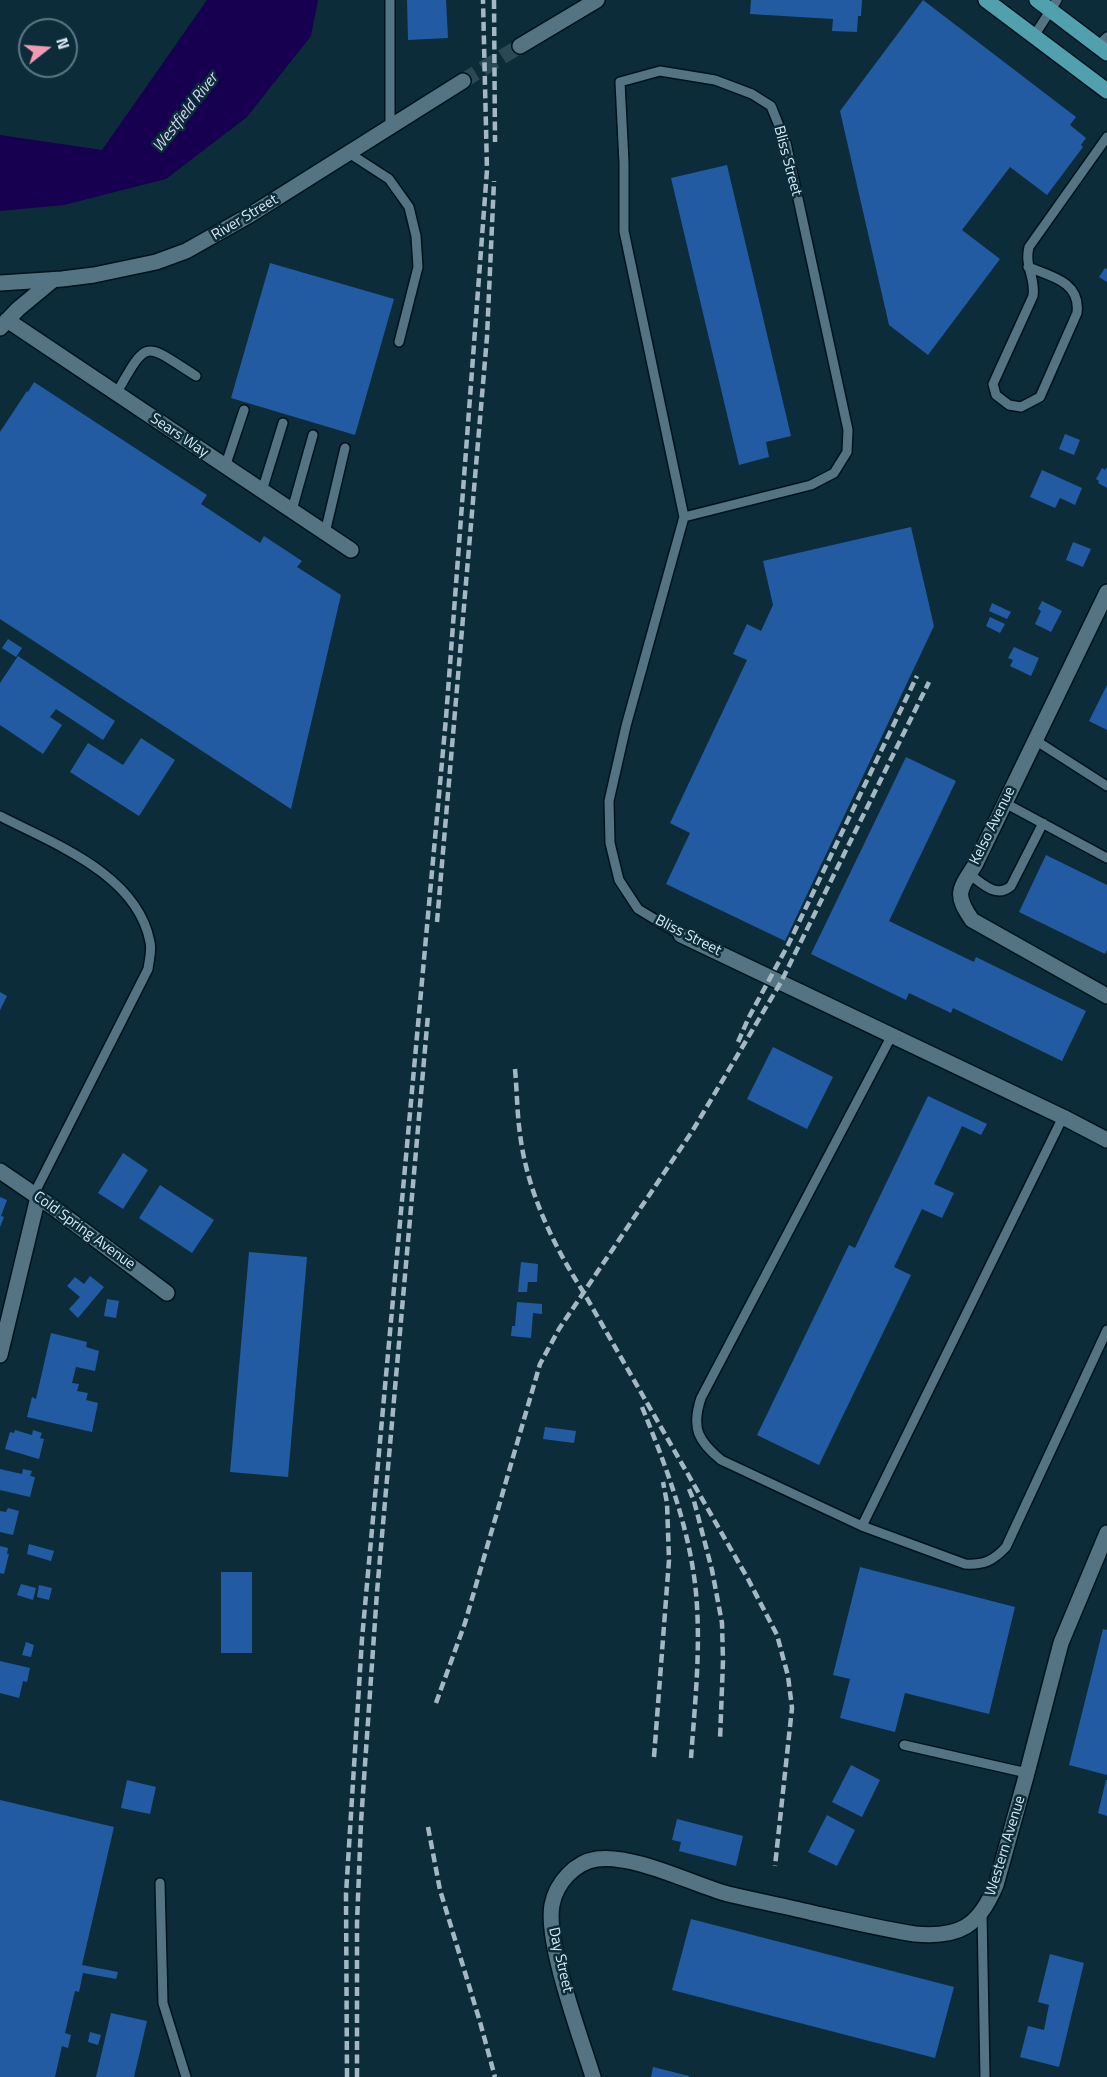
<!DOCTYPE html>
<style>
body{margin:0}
#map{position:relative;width:1107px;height:2077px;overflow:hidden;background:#0c2c39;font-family:"Titillium Web",sans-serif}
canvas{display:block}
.north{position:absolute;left:18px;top:18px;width:60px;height:60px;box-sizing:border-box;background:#0c2c39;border:2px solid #5e7884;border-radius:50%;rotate:73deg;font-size:16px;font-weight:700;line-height:24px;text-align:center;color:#daebf4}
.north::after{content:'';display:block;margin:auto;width:21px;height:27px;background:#f09ab4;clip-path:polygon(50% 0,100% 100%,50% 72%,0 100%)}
</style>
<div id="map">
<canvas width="1107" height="2077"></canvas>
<div class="north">N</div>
</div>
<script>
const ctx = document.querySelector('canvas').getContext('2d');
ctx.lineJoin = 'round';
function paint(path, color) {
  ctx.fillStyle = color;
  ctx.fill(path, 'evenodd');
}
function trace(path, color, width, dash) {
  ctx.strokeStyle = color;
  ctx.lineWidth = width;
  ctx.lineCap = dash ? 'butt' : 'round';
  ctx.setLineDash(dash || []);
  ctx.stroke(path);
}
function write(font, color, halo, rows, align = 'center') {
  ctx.font = font + ' "Titillium Web",sans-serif';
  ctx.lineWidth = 5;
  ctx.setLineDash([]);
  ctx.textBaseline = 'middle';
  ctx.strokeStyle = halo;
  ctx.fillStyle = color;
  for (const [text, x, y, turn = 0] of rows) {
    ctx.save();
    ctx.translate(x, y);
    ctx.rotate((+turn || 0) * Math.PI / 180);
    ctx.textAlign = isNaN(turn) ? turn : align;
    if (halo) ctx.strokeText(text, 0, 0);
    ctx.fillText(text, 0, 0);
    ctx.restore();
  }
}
paint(new Path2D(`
 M207,0H318L311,36L247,117L166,179L64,205L0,211V135L102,150Z`), '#170050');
paint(new Path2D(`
 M407,0H446L448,38L408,40Z
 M751,0H862L861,16H858L857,32L832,31L833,19L750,14Z
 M923,0L1076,117L1070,125L1086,138L1081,145L1083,147L1047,195L1010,167L962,230L1000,259L928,355L889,325L840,111Z
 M727,165L791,436L766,442L769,457L739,465L671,178Z
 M270,263L394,299L355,435L231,398Z
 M1105,268L1107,269V282L1099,277Z
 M34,382L207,495L201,504L260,543L264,536L302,561L297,567L341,595L291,809L0,619V432L27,391L28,392Z
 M1065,434L1080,440L1074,455L1059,449Z
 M1107,467V488L1098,483L1099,481L1096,479L1102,468L1105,470Z
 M1042,470L1082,488L1075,505L1060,498L1055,508L1030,497Z
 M911,527L934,626L785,941L666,884L690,833L670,823L747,660L733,654L747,624L761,631L773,605L763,561Z
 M1073,542L1091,549L1083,567L1066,560Z
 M1042,601L1062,611L1051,632L1035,624L1041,611L1038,609Z
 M992,603L1011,612L1007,619L989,611Z
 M990,617L1005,624L1000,633L986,626Z
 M8,639L22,648L16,657L2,648Z
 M1014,647L1039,658L1031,676L1010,666L1013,660L1008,658Z
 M18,656L115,721L103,740L56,709L50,717L62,725L43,754L0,725V683Z
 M1107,685V730L1089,721Z
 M141,738L175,760L139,816L70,772L88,743L123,765Z
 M906,757L956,781L889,921L974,962L976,957L1086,1011L1062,1061L953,1008L951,1013L909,993L906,1000L811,954Z
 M1046,855L1107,885V950L1105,954L1019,912Z
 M0,992L7,996L0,1010Z
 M773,1047L833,1077L807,1129L747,1099Z
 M928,1096L987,1124L981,1135L962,1126L934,1184L954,1193L942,1218L922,1209L894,1267L911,1275L819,1465L757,1435L849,1245L855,1248Z
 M123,1153L148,1170L123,1209L98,1193Z
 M160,1185L214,1220L192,1253L139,1218Z
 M0,1197L7,1200L1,1216L4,1217L0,1227Z
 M249,1252L307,1257L288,1477L230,1472Z
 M521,1262L538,1264L537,1282H528L527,1292H518Z
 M90,1276L104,1287L78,1318L69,1309L80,1297L67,1286L75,1277L84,1284Z
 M107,1299L119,1301L116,1318L104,1316Z
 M517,1302L542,1304V1314L533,1313L531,1338L511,1336L512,1326H515Z
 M51,1333L87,1342L86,1347L99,1351L95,1371L76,1367L72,1383L79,1384L77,1391L88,1393L86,1400L98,1403L92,1432L27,1417L32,1397L36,1399Z
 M545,1427L576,1431L574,1443L543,1439Z
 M15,1430L32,1435L33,1430L42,1433L40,1438L44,1439L39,1459L5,1449L10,1432L14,1433Z
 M0,1469L22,1474L23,1469L32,1471L30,1476L35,1477L30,1497L0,1490Z
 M8,1508L19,1511L13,1535L0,1532V1511L6,1512Z
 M29,1544L54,1551L51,1561L27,1554Z
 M0,1546L8,1548L7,1554H9L4,1574L0,1573Z
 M860,1567L1015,1607L989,1714L905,1693L895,1732L840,1718L850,1679L833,1675Z
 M221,1572H252V1653H221Z
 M21,1584L36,1588L33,1600L17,1595Z
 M39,1585L52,1588L49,1600L37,1597Z
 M1103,1629L1107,1630V1775L1069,1765Z
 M26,1642L34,1645L31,1657L22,1655Z
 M0,1661L30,1668L27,1682L23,1681L19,1698L0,1693Z
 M851,1765L880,1780L862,1817L832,1802Z
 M127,1780L156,1787L150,1814L121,1808Z
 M1106,1780H1107V1816L1098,1813Z
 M0,1800L114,1827L82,1965L118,1972L116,1979L83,1973L79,1992L75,1991L65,2033L71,2035L68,2048L62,2046L55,2077H0Z
 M827,1815L855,1830L837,1866L808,1852Z
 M677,1819L743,1836L736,1866L679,1851L681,1842L672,1840Z
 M691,1919L954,1987L935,2058L672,1990Z
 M1050,1954L1084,1963L1059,2067L1020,2057L1028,2026L1044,2030L1049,2005L1038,2002Z
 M111,2013L147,2021L134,2077H96Z
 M90,2032L101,2035L98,2045L88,2042Z
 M653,2067L689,2076V2077H651Z`), '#235ba2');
trace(new Path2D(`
 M463,81L520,46`), '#2b4955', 15, [15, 8]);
const lane = new Path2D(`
 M390,0V127
 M1034,36L1057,0
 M1098,46L1107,37
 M349,153L389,179L409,207L416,236L418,267L399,342
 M1028,267C1051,276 1081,282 1077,313L1040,397L1021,407L1009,405L996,395L993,384L1033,296C1036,278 1024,266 1029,247L1107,137
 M116,394C148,338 143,342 196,376
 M225,467L244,410
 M262,491L283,423
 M292,510L313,435
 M325,533L345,448
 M1035,740L1107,786
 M1005,803L1107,858
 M0,816C54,844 137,874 150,942C152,950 149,961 148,969L34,1194
 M969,874C982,883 996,899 1011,886L1043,823
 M681,935L638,909L619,880L610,843L609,801L626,726L684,517L624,231V163L620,82L660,71L715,80L752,94L771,106L786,143L848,430L847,452L834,473L811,485L684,517
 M892,1035L701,1398C691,1428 698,1441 721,1460L862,1526L1063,1117
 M862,1526L965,1564C984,1565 993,1561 1006,1547L1107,1330
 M904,1745L1027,1773
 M160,1883L163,2003L186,2077
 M982,1913L985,2077`);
const street = new Path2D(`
 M7,320L351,550
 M0,328L18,309L53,280
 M1107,592L975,865C959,890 954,894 972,920L1107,996
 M681,935L1063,1117L1107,1140
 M0,1171L54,1208L167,1293
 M0,1355L38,1197
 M593,2077C581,2038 545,1942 552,1905C556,1883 575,1862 597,1859C634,1854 692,1884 728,1894C758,1901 788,1907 817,1914C850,1921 882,1929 915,1934C960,1938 979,1926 996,1885L1027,1773L1061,1643L1107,1533`);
const secondary = new Path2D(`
 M520,46L597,0
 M0,283L62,279L94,275L156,262L186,251L250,215L463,81`);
const primary = new Path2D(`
 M986,0L1107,91
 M1037,0L1107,53`);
trace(lane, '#00131d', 12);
trace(street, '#00131d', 18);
trace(secondary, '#00131d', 18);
trace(primary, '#00131d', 18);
trace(lane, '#547484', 9);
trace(street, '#547484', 15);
trace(secondary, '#547484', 15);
trace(primary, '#51a0ad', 15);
trace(new Path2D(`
 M494,0L495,142
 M437,922L487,337L494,181
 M738,1042L749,1017L788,945L917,676
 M515,1069C517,1091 517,1113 520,1134C527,1191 553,1245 584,1293L748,1579L777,1635L788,1676L792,1708L775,1866
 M642,1407C666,1466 690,1529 696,1593C701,1648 695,1703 691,1758
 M689,1489L694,1501L712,1570L722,1623L723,1661L720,1740
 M436,1703L465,1623L540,1364L559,1329L693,1130L781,982L929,682
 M654,1757L669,1560L667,1503L663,1482
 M428,1827L440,1890L480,2022L495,2077
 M347,2077L346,1894L362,1639L446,718L487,170L483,0
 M357,2077V1923L361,1822L377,1592L428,1015`), '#a3b8c2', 4.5, [9, 4.5]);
write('15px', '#daebf4', '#0c2c39', [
 ["Bliss Street",787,161,75],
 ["River Street",245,218,-31],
 ["Sears Way",179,436,34],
 ["Kelso Avenue",993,826,-64],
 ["Bliss Street",688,936,27],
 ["Cold Spring Avenue",84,1231,36],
 ["Western Avenue",1006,1846,-73],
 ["Day Street",560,1960,77]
]);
write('italic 16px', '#d4d5ec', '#0c2c39', [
 ["Westfield River",186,113,-52]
]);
</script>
